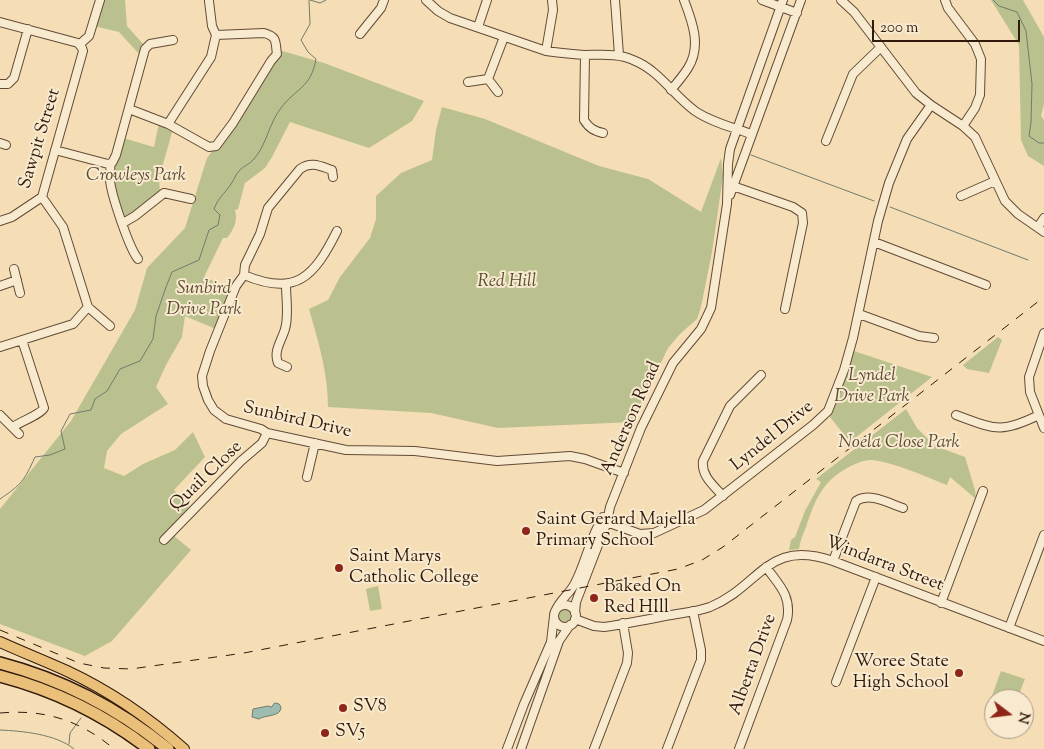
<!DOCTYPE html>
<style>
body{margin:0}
#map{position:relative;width:1044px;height:749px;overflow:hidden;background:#f5deb5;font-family:"Sorts Mill Goudy",serif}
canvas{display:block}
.north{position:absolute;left:984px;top:689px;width:50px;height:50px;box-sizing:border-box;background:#f8eacf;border:1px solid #a89681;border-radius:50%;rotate:105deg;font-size:14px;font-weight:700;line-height:20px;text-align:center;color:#31190b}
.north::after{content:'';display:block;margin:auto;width:18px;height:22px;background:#8f2418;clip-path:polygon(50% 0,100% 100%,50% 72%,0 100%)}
.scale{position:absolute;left:872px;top:20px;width:148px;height:22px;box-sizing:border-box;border:2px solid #31190b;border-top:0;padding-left:6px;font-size:15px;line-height:18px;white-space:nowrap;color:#31190b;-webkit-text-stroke:4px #f8eacf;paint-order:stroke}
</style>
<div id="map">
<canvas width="1044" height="749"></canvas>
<div class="north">N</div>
<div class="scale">200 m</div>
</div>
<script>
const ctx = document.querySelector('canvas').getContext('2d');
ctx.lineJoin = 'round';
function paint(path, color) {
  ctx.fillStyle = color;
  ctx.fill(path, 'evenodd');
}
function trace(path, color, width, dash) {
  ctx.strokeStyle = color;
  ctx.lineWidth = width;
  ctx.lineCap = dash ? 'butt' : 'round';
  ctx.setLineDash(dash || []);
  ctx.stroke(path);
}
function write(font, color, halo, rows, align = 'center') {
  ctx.font = font + ' "Sorts Mill Goudy",serif';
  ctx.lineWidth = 4;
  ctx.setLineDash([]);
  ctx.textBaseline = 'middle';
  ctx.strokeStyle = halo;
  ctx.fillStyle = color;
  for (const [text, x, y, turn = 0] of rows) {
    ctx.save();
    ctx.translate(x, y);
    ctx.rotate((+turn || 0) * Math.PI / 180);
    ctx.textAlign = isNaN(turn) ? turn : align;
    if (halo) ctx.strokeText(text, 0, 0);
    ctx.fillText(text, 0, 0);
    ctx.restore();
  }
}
paint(new Path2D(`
 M104,0H125L127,26L144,45L140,55L119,32L94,26Z
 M991,0H1023L1044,37V104L1041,116L1044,120V166L1028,156L1021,140L1019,45Z
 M279,50L324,63L424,101L412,121L369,148L290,122L272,157L265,168L245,183L238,209L235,210C238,221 234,229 227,238H223L204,277L233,289L216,329L185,316L182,337L166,365L156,387L168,404L121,434L107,451L104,468L124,476L143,464L175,450L193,432L205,457L174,490L189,507L168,531L191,550L112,641L85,656L0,624V509L71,421L135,310L147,268L185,228L207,158L239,116Z
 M442,107L485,119L599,166L648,179L701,212L721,158L723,176L712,252L701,307L697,319L680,334L668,348L633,422L498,428L431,413L328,407C328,372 318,341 309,309L328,300L340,277L370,238L376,219V196L401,173L432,160L436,130Z
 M159,123L173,129L159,178L160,192L129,219L125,218L112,181L123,138L154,147Z
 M998,337L1002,340L989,373L967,369L963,365Z
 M854,351L932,377L850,442L830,417L838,400Z
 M906,409L917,428L935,446L965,457L975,490L976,499L950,477L947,485C926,477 892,461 870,460C863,460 855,464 849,467C822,481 815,500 806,527C803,534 800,541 799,549L789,550L791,540L795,537L805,511L821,482L816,479Z
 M378,586L382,609L370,611L366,589Z
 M558 615a7 7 0 1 1 14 0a7 7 0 1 1-14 0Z
 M1001,671L1025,679L1017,699H994V715L986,712Z`), '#bac18e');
const water = new Path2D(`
 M275,703L279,704L281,707L280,711C275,717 265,715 259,719L252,717L253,709L268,706L271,707Z`);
paint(water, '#9cbcaf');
trace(water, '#717b6d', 1);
trace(new Path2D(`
 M310,0L320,3L326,0
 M993,0L999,6L1017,12L1026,31L1032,84L1031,122L1029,136L1039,143H1044
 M751,155L874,201
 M890,207L1028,260
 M0,499C22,484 24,481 35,457L50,455L65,449L61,431L70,414L91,410L95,399L107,391L120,369L140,361L153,339L156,316L166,287L172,272L199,260L209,230L218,225L220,215L214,209C219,196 224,195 231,184C234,180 236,174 239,171C243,166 250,164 254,159C267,144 269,123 281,108C296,88 311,88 316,59L308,52L301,40L310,24L309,0
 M0,730C22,731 56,734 74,749
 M69,744L70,733L81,718`), '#717b6d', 1);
const minor = new Path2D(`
 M426,0L438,11L450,18L546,51C559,53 571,54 584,55C601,55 618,53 633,60C659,70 673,95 695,111C711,122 732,127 751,134
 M615,0L619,55
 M762,0L797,13
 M841,0L854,12L916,93L931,105L963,126L975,137L1005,201L1018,214L1044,232
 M945,0L948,8L975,44L981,59L980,95L975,108L963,126
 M0,22L78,43L82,48L83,51L42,197L12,217L0,221
 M478,27L487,0
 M360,34L381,8L384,0
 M80,44L89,36L100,0
 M546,51L553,10L552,0
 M585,55L584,120C589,128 594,131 603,133
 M468,82L488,79
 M0,84H8L14,78L28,29
 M671,90C677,83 683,76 688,68C702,46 692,21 684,0
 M498,92L488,79L504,37
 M129,109L168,124L209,147L216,146L233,123L271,61L277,54C275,42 278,37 264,33L216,35
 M168,124L211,57L216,35L212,26L209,1
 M826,141L853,74L881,47
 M0,143L6,145
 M55,150L108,164L112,163L116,155L145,49L150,44L173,40
 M110,164C111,170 110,175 110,180C111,194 129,248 138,259
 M333,177L332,170C320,166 311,161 300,169L268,208L260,234L245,265L244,275L236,286L210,351L202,376L203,386L208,400L214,410L226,419L261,429L267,433L346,450L415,451L497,461L570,456L585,459L624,473
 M730,185L793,207L802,213L803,223L785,309
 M730,195L801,0
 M961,196L995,181
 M123,223L135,216L164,193L191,199
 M1038,227L1044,218
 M874,242L986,285
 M14,269L20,293
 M244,275C296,297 314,277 337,231
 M286,285C286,298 289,316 285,329C282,340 273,351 278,363L287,367
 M0,286L17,280
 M88,307L110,326
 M859,314L919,336L934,338
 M1044,333L1029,377L1030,392L1044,428
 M0,347L73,324L88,307L63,227L42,197
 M0,415L19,434
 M956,415C995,429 1000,434 1039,415
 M13,427C21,421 40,415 44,408L22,340
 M307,477L315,443
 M723,496C714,486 701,476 703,461L730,406L761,375
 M601,520L640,534L654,533L704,510L813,425L828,411L844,370L853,338L878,221L889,183L907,139L931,105
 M164,540L241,461L262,443L267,433
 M833,561L856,501C870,492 888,503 903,508
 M941,603L983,491
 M554 616a11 11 0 1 1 22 0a11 11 0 1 1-22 0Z
 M555,612C559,600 570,594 575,583C586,562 590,537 603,517
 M575,613L576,602L607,522L610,507L641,428L673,363L701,329L711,308L727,204L728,164L730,149L783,0
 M575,619L594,626L604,627C625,624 645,620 665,616C680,613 696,612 710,607C761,586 767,538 833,561L1044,641
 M1009,628L1044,535
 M836,682L876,577
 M507,749L524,704L551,642L554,616
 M521,749L559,641L570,625
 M594,749L627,663L628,653L623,623
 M667,749L701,660V650L693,611
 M739,749L787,620C792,596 779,585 766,567`);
const major = new Path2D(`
 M0,642C22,652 45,661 67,671C110,691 149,718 184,749`);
const highway = new Path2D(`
 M0,663C61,679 119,709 168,749
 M0,676C54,690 105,715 149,749`);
trace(minor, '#624a36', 10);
trace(major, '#31190b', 12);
trace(highway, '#31190b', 14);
trace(minor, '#f8eacf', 8);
trace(major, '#eabf7a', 10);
trace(highway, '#eabf7a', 11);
trace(new Path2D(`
 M0,630L79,663L104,668L131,669L244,653L678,569L702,560L723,547L1044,297
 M0,713C44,709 80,720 114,749`), '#31190b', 1, [9, 9]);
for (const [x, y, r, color] of [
 [526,531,5,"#8f2418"],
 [339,568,5,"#8f2418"],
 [594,598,5,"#8f2418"],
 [959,673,5,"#8f2418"],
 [343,708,5,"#8f2418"],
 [325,733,5,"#8f2418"]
]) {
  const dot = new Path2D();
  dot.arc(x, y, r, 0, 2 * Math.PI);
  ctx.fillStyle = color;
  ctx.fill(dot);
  trace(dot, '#f8eacf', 2);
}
write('18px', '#31190b', '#f8eacf', [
 ["Sawpit Street",41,139,-73],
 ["Anderson Road",632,419,-66],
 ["Sunbird Drive",297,421,13],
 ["Lyndel Drive",773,437,-39],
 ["Quail Close",207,477,-44],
 ["Windarra Street",884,565,21],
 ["Alberta Drive",754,665,-70]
]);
write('italic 18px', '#5a4b32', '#f8eacf', [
 ["Crowleys Park",136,177],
 ["Red Hill",507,283],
 ["Sunbird",204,290],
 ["Drive Park",204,311],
 ["Lyndel",872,377],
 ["Drive Park",872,398],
 ["Noela Close Park",899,444]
]);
write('18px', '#31190b', '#f8eacf', [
 ["Saint Gerard Majella",536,521],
 ["Primary School",536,542],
 ["Saint Marys",349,558],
 ["Catholic College",349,579],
 ["Baked On",604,588],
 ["Red HIll",604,609],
 ["Woree State",949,663,"right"],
 ["High School",949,684,"right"],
 ["SV8",353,708],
 ["SV5",335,733]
], 'left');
</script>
